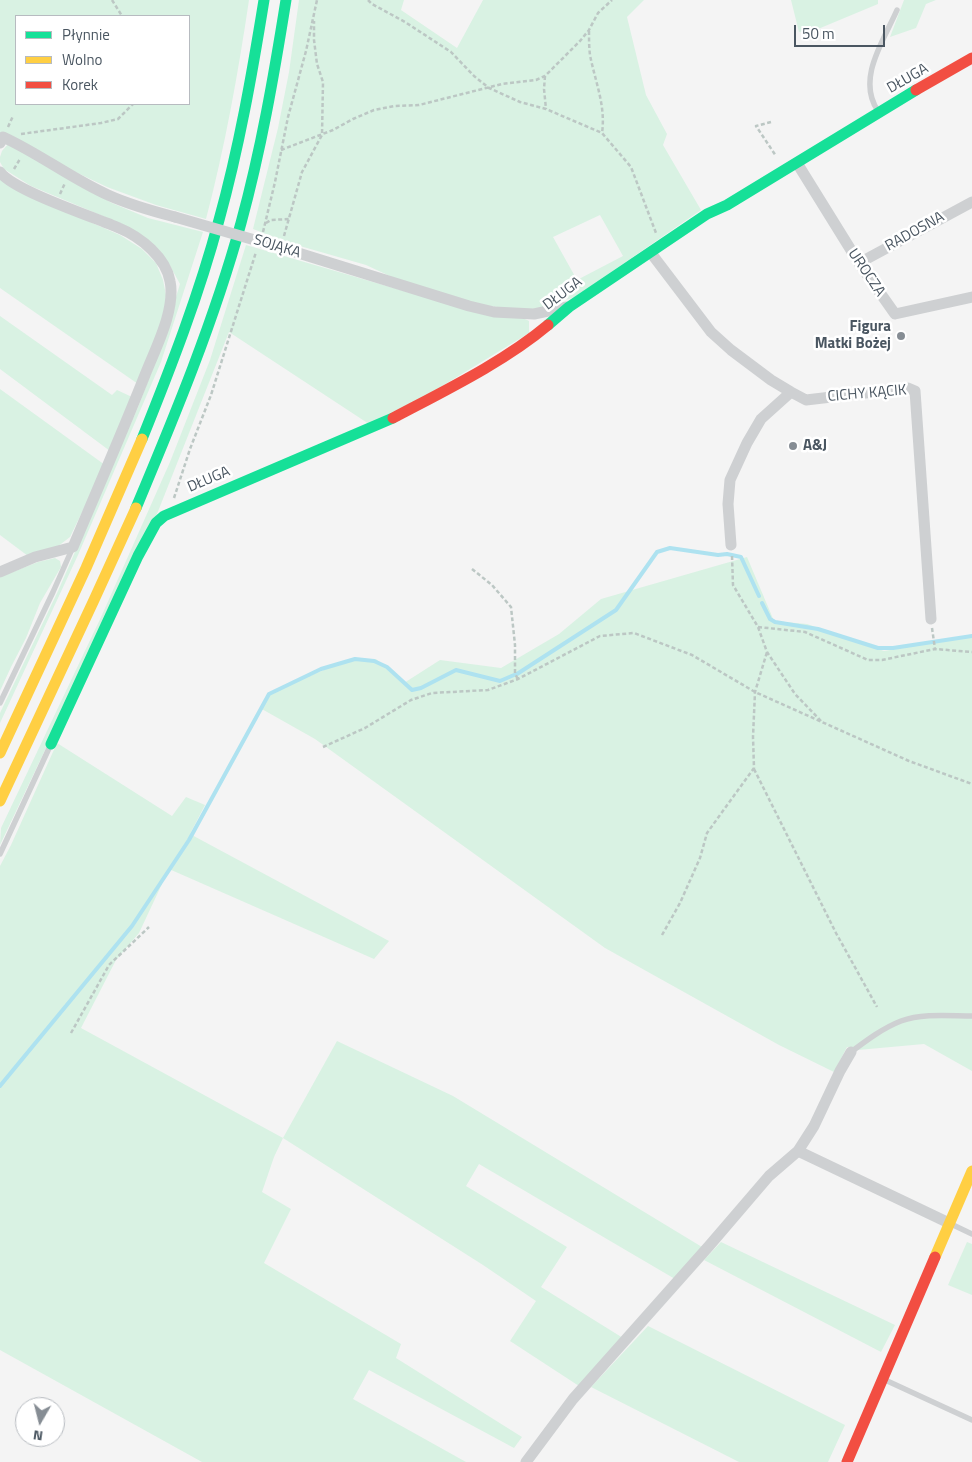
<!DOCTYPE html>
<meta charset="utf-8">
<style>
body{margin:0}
#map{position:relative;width:972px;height:1462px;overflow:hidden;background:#f4f4f4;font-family:"Titillium Web",sans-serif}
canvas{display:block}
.legend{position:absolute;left:15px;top:15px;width:175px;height:90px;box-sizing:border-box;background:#fff;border:1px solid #b7bbc0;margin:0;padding:6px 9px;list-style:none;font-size:15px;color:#4a5661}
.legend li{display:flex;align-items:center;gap:10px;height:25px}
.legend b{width:25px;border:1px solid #b7bbc0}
.north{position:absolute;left:15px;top:1397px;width:50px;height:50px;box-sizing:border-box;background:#fff;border:1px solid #b7bbc0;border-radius:50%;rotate:188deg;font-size:14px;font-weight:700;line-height:20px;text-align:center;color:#4a5661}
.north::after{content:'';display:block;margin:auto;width:18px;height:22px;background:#868d94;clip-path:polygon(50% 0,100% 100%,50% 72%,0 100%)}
.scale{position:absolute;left:794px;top:25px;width:91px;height:22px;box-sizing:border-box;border:2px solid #4a5661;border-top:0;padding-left:6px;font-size:15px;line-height:18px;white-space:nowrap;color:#4a5661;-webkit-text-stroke:4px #fff;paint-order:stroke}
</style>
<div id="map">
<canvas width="972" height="1462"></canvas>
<ul class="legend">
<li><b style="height:6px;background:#16e098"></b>Płynnie</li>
<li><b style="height:6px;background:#ffcf43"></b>Wolno</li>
<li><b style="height:6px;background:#f24e42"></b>Korek</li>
</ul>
<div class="north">N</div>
<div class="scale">50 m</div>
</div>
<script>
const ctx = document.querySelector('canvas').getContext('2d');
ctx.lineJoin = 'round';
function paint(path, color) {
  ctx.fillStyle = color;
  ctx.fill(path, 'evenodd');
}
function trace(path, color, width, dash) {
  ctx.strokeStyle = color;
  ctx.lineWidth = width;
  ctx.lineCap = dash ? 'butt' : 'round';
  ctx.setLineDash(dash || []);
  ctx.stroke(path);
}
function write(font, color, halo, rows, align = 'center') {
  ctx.font = font + ' "Titillium Web",sans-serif';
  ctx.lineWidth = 5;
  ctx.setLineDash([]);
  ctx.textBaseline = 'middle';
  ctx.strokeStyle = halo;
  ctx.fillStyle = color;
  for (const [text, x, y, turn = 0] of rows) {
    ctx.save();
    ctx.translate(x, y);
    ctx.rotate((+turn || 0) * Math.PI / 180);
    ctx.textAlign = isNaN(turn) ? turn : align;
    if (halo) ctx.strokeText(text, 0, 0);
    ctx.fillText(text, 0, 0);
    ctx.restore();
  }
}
paint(new Path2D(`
 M0,0H249C238,74 225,147 206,219L156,205L107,187L0,136ZM16,16H189V104H16Z
 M299,0H404L401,10L457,48L483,0H644L627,17L646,95L667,134L663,145L701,210L575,297L534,310L512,309L475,304L394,278L366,265L293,244L253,229L278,128L289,72ZM600,215L623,256L577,280L553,237Z
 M791,0H878V4L818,29L799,32Z
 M904,0H936L926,4L916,28L890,37Z
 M8,144L112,203L148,218L203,232L161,362L78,555L0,723V713L58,591L138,407L157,358L180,284L169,264L117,222L31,186L4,169L0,162V157L2,151Z
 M0,179L14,189L120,235L142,249L156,263L163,280L166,295L165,312L138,384L0,288Z
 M246,245L483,314L523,318L529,321V333L429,394L369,424L229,332L157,514L0,845L1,828L102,615L170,462L210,360Z
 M0,316L112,395L117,390L132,397L110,451L0,369Z
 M0,389L105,465L70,537L57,547L28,556L0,535Z
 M747,557L774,621L807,624L884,651L972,636V1071L924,1044L858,1050L847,1047L834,1072L779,1045L605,948L315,739L260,708L268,693L348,660L376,659L404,683L440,660L501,668L559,634L601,599Z
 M55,558L60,561L61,567L40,603L26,638L11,667L0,691V577L38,562Z
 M57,743L172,816L186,797L205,805L190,834L389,941L374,959L169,869L139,933L116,960L81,1028L283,1138L337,1041L453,1096L702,1247L675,1279L479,1164L466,1186L567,1247L541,1287L623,1338L579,1386L510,1341L536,1301L483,1265L283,1138L274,1157L262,1192L291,1209L264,1263L401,1344L396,1358L522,1437L514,1448L369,1370L353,1399L466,1462H202L0,1350V866L11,845Z
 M721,1242L895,1325L881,1352L704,1260Z
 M967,1242L972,1244V1295L948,1285Z
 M648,1326L845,1425L828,1462H739L591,1387Z`), '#d9f2e3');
trace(new Path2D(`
 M762,603L770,619L775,622L818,629L878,648H893L972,636
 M517,674L616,610L657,552L670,548L718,555L727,554L741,557L759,596
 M0,1086L132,926L189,840L269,694L321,669L355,659L374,661L387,667L412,690L421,688L456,670L500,681L514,675`), '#aee2f0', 4);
trace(new Path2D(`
 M112,0L122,16
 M368,0L372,4L405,22L451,52L474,76L489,88L520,102L546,109L602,133L631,167L656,233
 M589,31C589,39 589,47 590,55C595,81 606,106 602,133
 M545,76L544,89L546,109
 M771,122L756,126L776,156
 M8,127L13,116
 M21,134L101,123L118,119L133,104
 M281,150L333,130L353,119L374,110L394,106L419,105L502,84L536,80L545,76L580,41L589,30L598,13L612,0
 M14,169L20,159
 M60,194L65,183
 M266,223L271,220L289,219
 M263,232L275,182L288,117L306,51L317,0
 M284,236L302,172L322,135L323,82L317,64L314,40V21
 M174,498L190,449L211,395L256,252
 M732,556L733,585L758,627L767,652L795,694L821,721
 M472,569L492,585L511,607L515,645V674L518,679
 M758,627L805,632L868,660H882L935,649L972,652
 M932,628L935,649
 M323,747L365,728L411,700L432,693L488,690L518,679L600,636L634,633L692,655L755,692L909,761L972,784
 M754,769L836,933L877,1007
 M662,935L680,903L700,858L707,833L754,768L753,737L755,692L767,652
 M71,1033L109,965L149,927`), '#bcc7c4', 2.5, [4, 2.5]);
trace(new Path2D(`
 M878,111C856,79 884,40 897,10
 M0,703L53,592L73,547
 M0,854L51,744
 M851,1052C867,1040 883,1028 901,1021C923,1013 950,1016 972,1016
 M951,1224L972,1234
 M883,1379L972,1420`), '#ced0d2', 5.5);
trace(new Path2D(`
 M0,143L3,137C40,154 72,179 108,195C130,205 152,211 175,217
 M797,163L859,263L895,314L972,297
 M0,172C14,191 94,217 119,228C141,237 166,258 170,281C176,310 155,349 145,375C122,433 97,490 73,547L35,557L0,572
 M279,247L469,306L494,312L534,314L567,307
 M651,253L711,332L731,350L771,380L791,392L806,400L908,388L915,391L931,619
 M859,263L972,202
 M731,545L728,504L730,480L747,443L761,419L791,392
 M798,1151L949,1223
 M526,1462L573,1399L709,1246L769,1176L798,1151L814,1126L840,1071L851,1052`), '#ced0d2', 11);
trace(new Path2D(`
 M548,325L569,307L707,214L727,205L916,90
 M142,439C171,367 199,295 219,220C239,148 252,74 264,0
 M136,508C175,415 214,321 241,223C261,150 274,75 286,0
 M51,744L138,556L156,523L164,516L393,418`), '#16e098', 11);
trace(new Path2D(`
 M0,753L86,568L142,439
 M0,801L94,600L136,508
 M935,1257L972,1171`), '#ffcf43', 11);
trace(new Path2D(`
 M916,90L972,58
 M393,418C444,391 504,362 548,325
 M847,1462L935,1257`), '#f24e42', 11);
trace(new Path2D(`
 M175,217L279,247`), '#ced0d2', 11);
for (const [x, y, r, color] of [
 [901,336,5,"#868d94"],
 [793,446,5,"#868d94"]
]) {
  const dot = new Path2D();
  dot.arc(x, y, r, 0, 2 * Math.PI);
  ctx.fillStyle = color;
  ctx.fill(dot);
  trace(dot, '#fff', 2);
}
write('15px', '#4a5661', '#fff', [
 ["DŁUGA",908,79,-30],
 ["RADOSNA",915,232,-29],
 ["SOJĄKA",277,247,17],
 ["UROCZA",866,273,56],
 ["DŁUGA",563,294,-37],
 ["CICHY KĄCIK",867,394,-5],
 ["DŁUGA",209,480,-23]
]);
write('bold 15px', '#4a5661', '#fff', [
 ["Figura",891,327],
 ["Matki Bożej",891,344],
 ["A&J",803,446,"left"]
], 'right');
</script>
